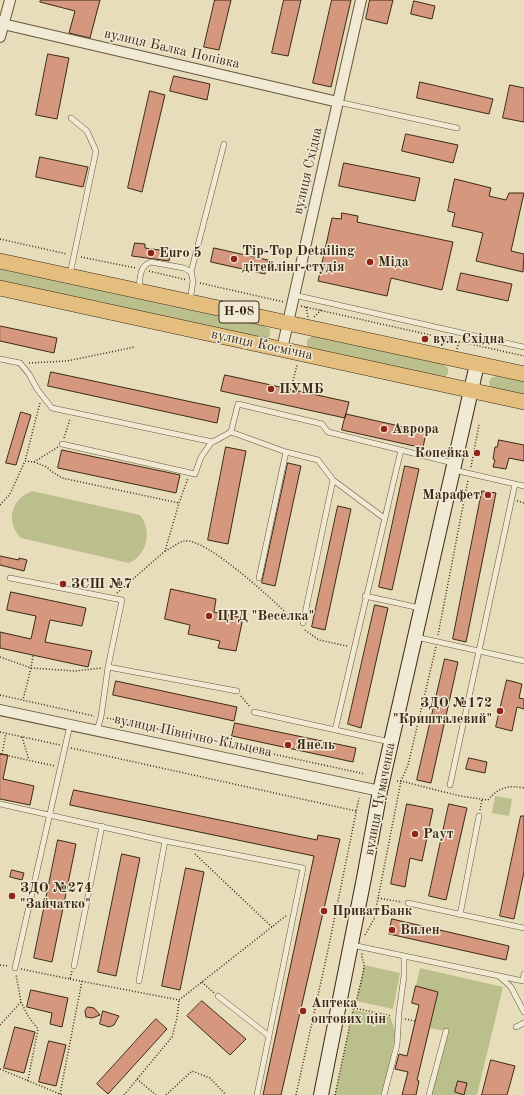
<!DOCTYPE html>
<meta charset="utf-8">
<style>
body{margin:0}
canvas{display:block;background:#e8ddbb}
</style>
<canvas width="524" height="1095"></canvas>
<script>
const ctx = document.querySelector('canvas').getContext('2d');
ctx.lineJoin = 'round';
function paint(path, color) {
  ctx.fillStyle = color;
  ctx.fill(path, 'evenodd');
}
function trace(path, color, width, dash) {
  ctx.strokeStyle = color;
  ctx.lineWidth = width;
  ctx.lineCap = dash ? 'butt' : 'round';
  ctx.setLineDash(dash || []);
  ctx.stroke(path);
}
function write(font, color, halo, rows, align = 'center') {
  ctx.font = font + ' "Old Standard TT",serif';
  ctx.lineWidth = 3;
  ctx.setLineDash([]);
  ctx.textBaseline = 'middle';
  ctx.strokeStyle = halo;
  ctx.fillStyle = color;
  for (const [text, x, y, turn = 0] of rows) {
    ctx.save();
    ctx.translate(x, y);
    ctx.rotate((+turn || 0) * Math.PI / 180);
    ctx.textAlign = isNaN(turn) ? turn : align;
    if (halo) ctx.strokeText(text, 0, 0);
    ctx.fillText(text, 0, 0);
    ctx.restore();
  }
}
paint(new Path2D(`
 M0,269L264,326L270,329V335L266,340L0,284Z
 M310,337H315L442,364L448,368V373L445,378L311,351L307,347V341Z
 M496,376L524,382V396L494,389L490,387L489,382L491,378Z
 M32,491L140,515C152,530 148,555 129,563L21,538C5,522 11,499 32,491Z
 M495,796L512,799L509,816L492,813Z
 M364,965L400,973L393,1009L356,1001Z
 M420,968L503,987L477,1095H429L446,1031L430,1028L438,992L416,986Z
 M353,1010L390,1017L396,1032L383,1095H335Z`), '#bbbf8c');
const building = new Path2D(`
 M41,0H100L90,38L69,33L75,11L40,2Z
 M215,0H231L219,50L204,47Z
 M284,0H301L288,56L272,53Z
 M332,0H351L331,87L313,83Z
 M370,0H393L387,24L366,19Z
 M414,1L435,6L432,19L411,14Z
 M48,54L69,58L57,119L36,115Z
 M174,76L210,84L207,100L170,91Z
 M420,82L493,99L489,114L417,98Z
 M510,85L524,88V122L503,118Z
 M150,91L165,95L142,192L128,188Z
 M406,134L458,145L453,163L402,151Z
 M40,157L88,167L83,187L36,177Z
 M344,163L420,178L415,201L339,186Z
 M455,179L491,188L489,196L506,200L509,193H524L511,251L524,254L523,272L476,261L483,233L452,226L455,213L448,211Z
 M342,213L358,216L357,222L453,242L442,290L391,278L387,296L318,281L332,218L341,219Z
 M135,243L145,244V248L159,250L160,247L171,249L169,261L132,256Z
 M214,248L268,260L265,274L211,262Z
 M461,273L512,284L508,301L457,290Z
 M0,326L57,338L54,353L0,341Z
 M51,372L220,408L217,423L48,386Z
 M225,375L349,402L345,418L221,391Z
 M21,412L31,415L16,465L6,463Z
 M346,414L426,432L423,448L342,430Z
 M499,440L524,445V461L509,458L506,469L493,467L495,460L493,459L495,447H497Z
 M226,447L246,451L228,544L208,540Z
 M62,450L180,475L176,493L58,468Z
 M288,463L301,466L275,586L262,583Z
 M405,466L419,469L392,590L379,587Z
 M482,491L496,493L466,642L453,639Z
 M338,506L351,509L325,630L312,627Z
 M0,556L19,560V558L27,560L24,571L0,565Z
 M171,589L216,599L214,612L243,618L236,651L218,648L220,641L188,634L190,625L165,619Z
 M11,592L86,608L82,626L50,620L45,642L92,651L88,667L0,648V632L31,639L36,616L7,610Z
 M375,605L388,608L361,728L348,724Z
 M445,659L458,662L431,783L417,780Z
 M507,680L522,684L519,698L524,699V709L517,707L512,731L496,727Z
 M116,681L237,707L234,721L113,695Z
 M235,723L356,748L353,762L232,736Z
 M0,754L8,755L3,779L34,786L30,805L0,799Z
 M469,758L487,762L485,773L466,769Z
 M74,790L317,840L318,835L340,839L281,1095H263L314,856L70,805Z
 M407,804L433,809L422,861L410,858L405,887L391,884Z
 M449,804L467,808L446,900L429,896Z
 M521,816H524V872L514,919L500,916Z
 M58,840L76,844L52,962L34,958Z
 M122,854L140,858L116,976L98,972Z
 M186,868L204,872L180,990L162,986Z
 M12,870L24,873L22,880L10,877Z
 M392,919L509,946L506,960L389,934Z
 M416,986L438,992L417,1080L419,1081L416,1095H402L408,1072L395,1069L399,1054L407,1056L419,1005L412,1003Z
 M31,990L68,998L62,1027L50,1024L52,1013L27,1007Z
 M202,1001L246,1039L230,1055L187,1016Z
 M88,1007L94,1008L100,1015L92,1018L86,1017L85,1011Z
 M103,1011L119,1016L114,1025L109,1027L100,1024Z
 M156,1019L167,1029L108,1094L97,1084Z
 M15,1027L35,1032L24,1073L4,1068Z
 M49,1041L66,1045L56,1086L39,1082Z
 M491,1060L515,1066L507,1095H482Z
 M458,1081L467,1083L464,1095L455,1092Z`);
paint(building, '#d5977d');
trace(building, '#3b2a16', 1);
const lane = new Path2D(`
 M338,102L457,128
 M70,274L96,151L87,131L71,118
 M139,290C140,279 139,266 151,262L184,268L191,272L192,275
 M294,295L524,347
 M190,301L193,281L191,272L224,144
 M0,359L20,363L29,374L37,389L52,408L213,442
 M231,432L286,452
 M62,444L195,474L201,457L211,443L231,432L238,404L322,424L328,432L453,463
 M454,470L524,486
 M10,578L122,600L108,667
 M259,578L286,452L318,460L333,480
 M365,596L420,608
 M303,623L333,480L384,518
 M416,637L524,661
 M254,712L390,742
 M97,730L101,717L108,667L237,691
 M335,730L401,450
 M450,785L515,484
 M0,804L165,841L303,868L257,1095
 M408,903L524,928
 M460,915L479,816
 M352,945L523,981
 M74,966L102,826
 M15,968L70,725
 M524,974L523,981H524
 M499,976L511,987L524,1012
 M139,981L165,841
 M218,996L269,1036
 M516,1027L524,1023
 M384,1095L397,1045L399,1012L404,976V956
 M429,1095L446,1031`);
const street = new Path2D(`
 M0,21L3,24L338,102
 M0,37L10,0
 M282,349L361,0
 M0,710L380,791`);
const secondary = new Path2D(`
 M321,1095L364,878L380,791L477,364`);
const primary = new Path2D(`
 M0,261L524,374
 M0,288L524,402`);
trace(lane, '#66573f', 6);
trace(street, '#66573f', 12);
trace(secondary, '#3b2a16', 16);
trace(primary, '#3b2a16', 16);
trace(new Path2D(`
 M0,239L67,254
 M81,257L136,268
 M149,271L187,280
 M200,283L284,302
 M301,306L524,356
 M306,307L308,317
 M314,317L321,310
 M457,349L459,341
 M29,363L67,361L135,347
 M293,381L297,365
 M40,403L25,461L34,462L47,467L51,471L62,478L179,503
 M64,438L70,419
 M34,462L58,447
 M471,467L479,425
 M517,501L524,503
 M0,505L10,494L25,461
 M165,551C171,549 178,542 184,541C207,537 278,605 296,622
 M117,593L165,551L179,503L188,478
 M305,630L319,640L347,646
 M438,635L468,480
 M436,647L408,765L401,781L460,796L488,800C499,787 508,785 524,788
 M33,656L31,668L75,671L102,668
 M0,657L31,668L23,700
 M0,695L94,716
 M241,696L250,707
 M107,718L365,774
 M0,732L60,745
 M22,737L29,760
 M71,748L356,811
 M0,754L55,766
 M2,754L6,733
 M480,810L482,799
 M195,854L272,927
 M378,898L402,902
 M365,935L374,919L401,781H396
 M0,965L8,966
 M21,969L70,979L72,971
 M70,979L179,1000L287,915
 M202,982L214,993
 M21,1002L28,1016L38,1029L28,1080L26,1081
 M354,1008L392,1016
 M405,1019L415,1021
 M0,1025L21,1002L16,974
 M0,1069L62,1095
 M137,1079L156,1095
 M60,1094L82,981
 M124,1095L172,1037L177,1018L179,1000
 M166,1095L192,1071L210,1078L226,1095
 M296,1095L328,950L359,798
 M335,1095L353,1010C356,1004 364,972 364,966C364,961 361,958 362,953`), '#3b2a16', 1.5, [1, 2]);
trace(lane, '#f0e9d3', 5);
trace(street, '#f0e9d3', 10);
trace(secondary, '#f0e9d3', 14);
trace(primary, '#e4be7e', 15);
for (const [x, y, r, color] of [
 [151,253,4,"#8f2418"],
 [234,259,4,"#8f2418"],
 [370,262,4,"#8f2418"],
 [425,339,4,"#8f2418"],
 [271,389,4,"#8f2418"],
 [384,429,4,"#8f2418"],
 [477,453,4,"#8f2418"],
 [488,495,4,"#8f2418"],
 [63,584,4,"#8f2418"],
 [209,616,4,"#8f2418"],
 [500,711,4,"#8f2418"],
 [288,745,4,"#8f2418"],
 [415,834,4,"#8f2418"],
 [12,896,4,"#8f2418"],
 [324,911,4,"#8f2418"],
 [392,930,4,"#8f2418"],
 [303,1011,4,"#8f2418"]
]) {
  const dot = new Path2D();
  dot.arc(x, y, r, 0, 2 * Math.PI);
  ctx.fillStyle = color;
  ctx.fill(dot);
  trace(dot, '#f0e9d3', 1.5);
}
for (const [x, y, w] of [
 [239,312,40]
]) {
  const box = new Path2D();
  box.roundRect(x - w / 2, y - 11, w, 22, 3);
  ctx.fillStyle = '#f0e9d3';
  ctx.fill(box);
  trace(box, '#3b2a16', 1);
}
write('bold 13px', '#3b2a16', null, [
 ["Н-08",239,312]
]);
write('14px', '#3b2a16', '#f0e9d3', [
 ["вулиця Балка Попівка",172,49,13],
 ["вулиця Східна",308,171,-77],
 ["вулиця Космічна",262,345,12],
 ["вулиця Північно-Кільцева",193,736,12],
 ["вулиця Чумаченка",380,799,-79]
]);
write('bold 14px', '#3b2a16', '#f0e9d3', [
 ["Tip-Top Detailing",242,251],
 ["дітейлiнг-студiя",242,267],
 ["Euro 5",159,253],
 ["Міда",378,262],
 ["вул. Східна",433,339],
 ["ПУМБ",279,389],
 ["Аврора",392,429],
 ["Копейка",469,453,"right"],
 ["Марафет",480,495,"right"],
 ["ЗСШ №7",71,584],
 ["ЦРД \"Веселка\"",217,616],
 ["ЗДО №172",492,703,"right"],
 ["\"Кришталевий\"",492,719,"right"],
 ["Янель",296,745],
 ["Раут",423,834],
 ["ЗДО №274",20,888],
 ["\"Зайчатко\"",20,904],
 ["ПриватБанк",332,911],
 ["Вилен",400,930],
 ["Аптека",311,1003],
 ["оптових цін",311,1019]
], 'left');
</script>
